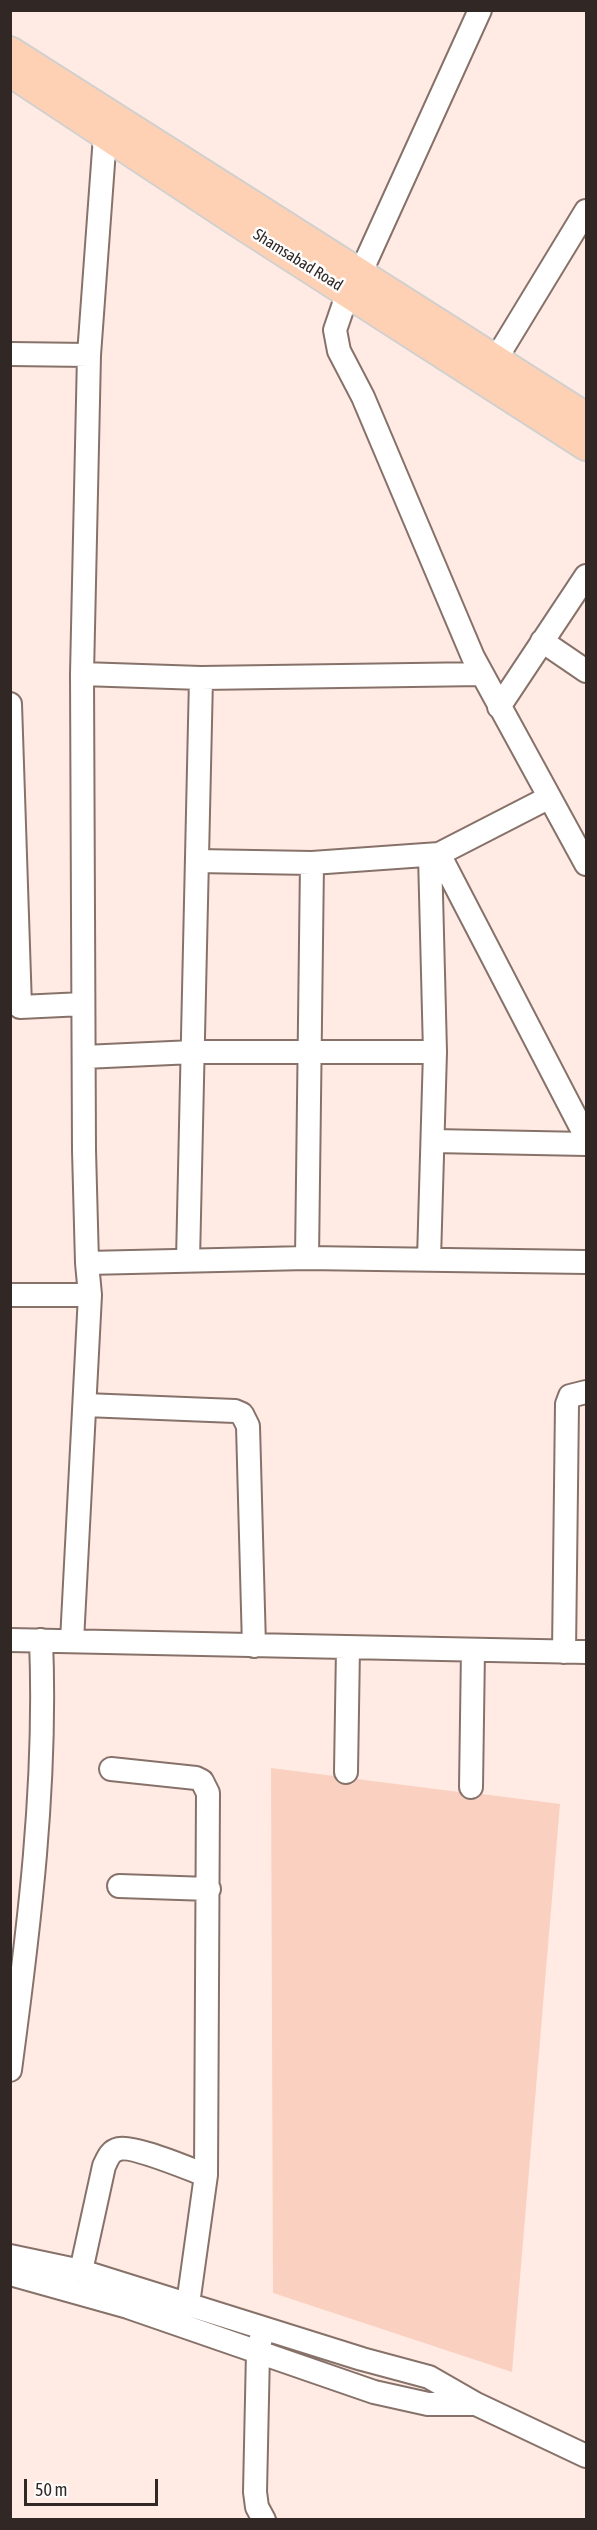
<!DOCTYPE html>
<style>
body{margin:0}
#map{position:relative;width:597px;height:2530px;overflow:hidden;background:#ffebe4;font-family:"Asap Condensed",sans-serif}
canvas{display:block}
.frame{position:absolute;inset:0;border:12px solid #312825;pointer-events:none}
.scale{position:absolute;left:24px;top:2479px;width:134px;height:27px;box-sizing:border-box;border:3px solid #312825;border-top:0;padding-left:8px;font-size:18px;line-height:21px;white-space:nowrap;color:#312825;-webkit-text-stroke:4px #fdfdfd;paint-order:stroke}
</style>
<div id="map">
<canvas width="597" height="2530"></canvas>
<div class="frame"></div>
<div class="scale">50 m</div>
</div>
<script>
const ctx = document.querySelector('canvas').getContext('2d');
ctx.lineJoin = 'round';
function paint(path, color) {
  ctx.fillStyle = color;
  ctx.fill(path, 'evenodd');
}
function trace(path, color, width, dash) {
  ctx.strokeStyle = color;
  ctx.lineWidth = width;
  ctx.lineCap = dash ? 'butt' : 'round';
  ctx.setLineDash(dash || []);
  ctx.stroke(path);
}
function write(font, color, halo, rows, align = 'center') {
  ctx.font = font + ' "Asap Condensed",sans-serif';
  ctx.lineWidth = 5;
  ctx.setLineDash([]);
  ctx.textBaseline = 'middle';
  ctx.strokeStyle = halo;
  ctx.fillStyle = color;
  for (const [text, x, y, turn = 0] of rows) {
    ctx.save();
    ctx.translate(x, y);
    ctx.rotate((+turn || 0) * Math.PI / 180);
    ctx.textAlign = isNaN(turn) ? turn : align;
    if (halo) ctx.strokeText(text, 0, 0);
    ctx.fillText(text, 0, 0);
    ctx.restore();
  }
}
paint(new Path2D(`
 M271,1768L334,1776L339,1783L345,1785L352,1784L357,1779L459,1792L464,1798L470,1800L477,1799L482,1794L560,1804L512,2372L273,2293Z`), '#fad1c0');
const minor = new Path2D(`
 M360,274L480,10
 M348,292L335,330L339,351L363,397L473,657L586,864
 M10,354L89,355
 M496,359L586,211
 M542,641L586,671
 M82,674L201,678L482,674
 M10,704L20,1007L83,1004
 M499,707L586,576
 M439,854L586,1137
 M197,861L312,863L439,854L548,798
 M84,1057L193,1052H435
 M433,1141L586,1144
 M307,1258L312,863
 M429,1259L435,1052L430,855
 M188,1260L201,678
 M87,1263L307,1258L586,1262
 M10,1295H90
 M85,1405L235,1411L242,1414L248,1426L254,1646
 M10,1640L586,1652
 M72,1641L90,1295L87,1263L84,1150L82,674L89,355L105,136
 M564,1652L567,1404L570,1396L586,1392
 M111,1769L196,1778L202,1781L208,1793L206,2175L188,2304
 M346,1772L348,1648
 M471,1787L473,1650
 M119,1886L209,1889
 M10,2070C29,1928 47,1784 41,1640
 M10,2256L81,2271L362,2359L429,2377L476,2404L586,2456
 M81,2271L104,2166C108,2158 110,2151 119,2149C133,2145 189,2169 206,2175
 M10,2274L128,2307L374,2392L428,2404H474
 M261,2338L258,2352L255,2492L257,2507L264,2520`);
const major = new Path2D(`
 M10,51L586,417
 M10,72L234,220L586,446`);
trace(minor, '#87726a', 26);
trace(major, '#d2d0cf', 32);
trace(minor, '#fff', 22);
trace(major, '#fed1b5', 28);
write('16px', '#312825', '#fdfdfd', [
 ["Shamsabad Road",298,260,32]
]);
</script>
